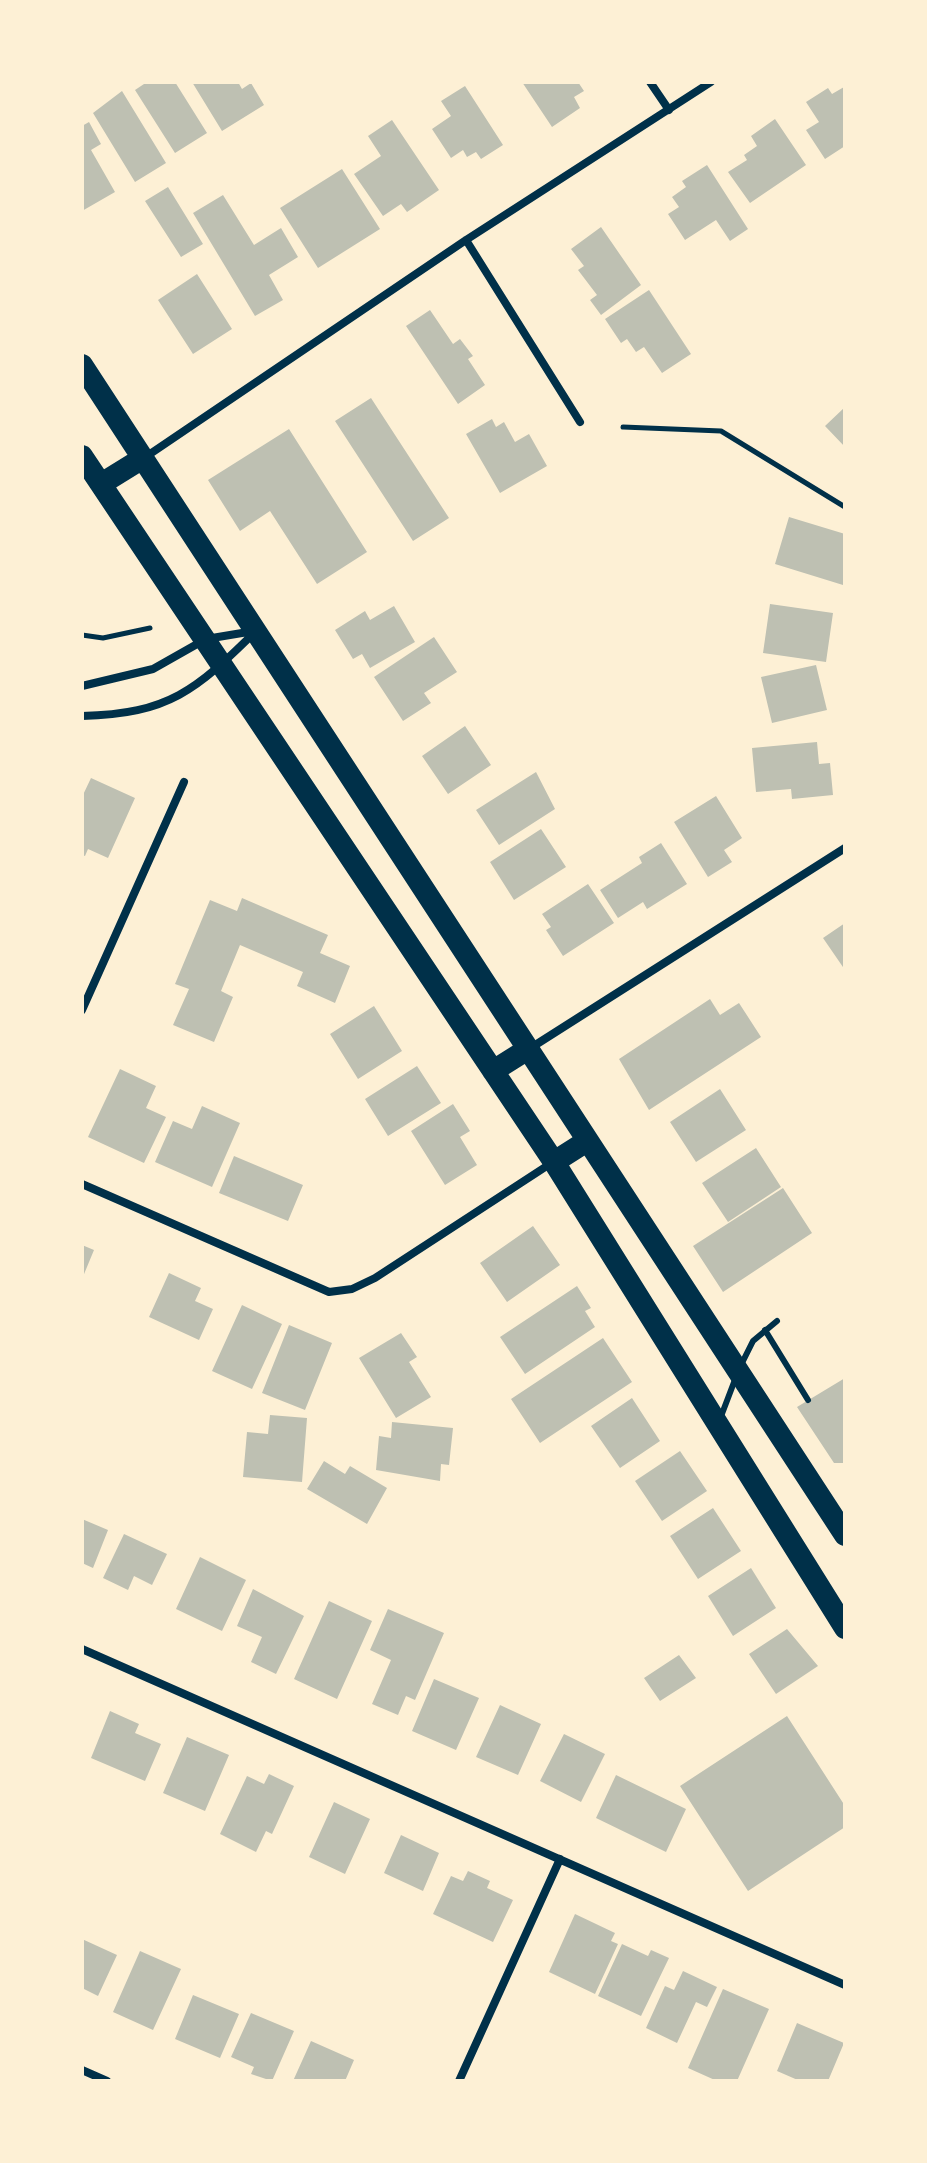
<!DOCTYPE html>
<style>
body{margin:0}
#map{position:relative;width:927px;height:2163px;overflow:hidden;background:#fdf0d5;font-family:"IBM Plex Serif",serif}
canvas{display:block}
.frame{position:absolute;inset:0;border:84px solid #fdf0d5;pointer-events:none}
</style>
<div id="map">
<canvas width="927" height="2163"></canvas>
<div class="frame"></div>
</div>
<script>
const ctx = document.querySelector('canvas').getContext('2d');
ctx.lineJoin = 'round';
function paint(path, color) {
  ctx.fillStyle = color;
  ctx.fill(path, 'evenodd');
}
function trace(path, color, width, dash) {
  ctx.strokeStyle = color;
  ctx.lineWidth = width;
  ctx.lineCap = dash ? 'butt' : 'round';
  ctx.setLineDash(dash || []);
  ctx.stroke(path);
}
paint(new Path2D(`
 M147,82H175L207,133L175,153L135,90Z
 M192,82H238L242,89L251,83L264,105L222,131Z
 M522,82H578L584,91L574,97L580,108L552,127Z
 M465,86L503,145L481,159L476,152L467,157L463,150L451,158L432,129L451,116L441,101Z
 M844,87L845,146L825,159L806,130L819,122L806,102L828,88L832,94Z
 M122,91L166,163L135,182L93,113Z
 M775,119L806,165L750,203L728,172L747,160L744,155L757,146L751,136Z
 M392,120L439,190L407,212L401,204L383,216L354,174L381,156L368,136Z
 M89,122L101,144L91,150L115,192L82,211V126Z
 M707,165L748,229L730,241L716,220L685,240L668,214L679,207L672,197L686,187L682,181Z
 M342,169L380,229L318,268L280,208Z
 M168,187L203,244L181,257L145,201Z
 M223,195L254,245L281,228L298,257L269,275L283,300L255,316L193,213Z
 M601,227L641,285L601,315L590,300L597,295L578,270L584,266L571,249Z
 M197,274L232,329L193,354L158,300Z
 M649,290L691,354L662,373L644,347L636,352L627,339L621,343L605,319Z
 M430,310L453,344L460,339L473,356L468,359L485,385L458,404L406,326Z
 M371,398L449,518L413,541L335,421Z
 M845,407V447L825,426Z
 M492,419L496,427L504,422L515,442L529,434L547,466L500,493L466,434Z
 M289,429L367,552L317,584L270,511L240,531L208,480Z
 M789,517L845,534L843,585L775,564Z
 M770,604L833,613L826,662L763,653Z
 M394,606L415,642L370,668L362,654L353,659L335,630L365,611L370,620Z
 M434,637L457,672L424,693L431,703L403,721L374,677Z
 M816,665L827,710L772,723L761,677Z
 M465,726L491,765L448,794L422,756Z
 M817,742L819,764L830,763L833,795L792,799L791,789L756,792L752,748Z
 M536,772L555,809L499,845L476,810Z
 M91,778L135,798L108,858L88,849L85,856L82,855V797Z
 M716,796L742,838L724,850L732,862L708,877L674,822Z
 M541,829L566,867L514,900L490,862Z
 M661,843L687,884L647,909L643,902L618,918L600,890L642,863L639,857Z
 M588,884L614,923L563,956L546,930L551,927L542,914Z
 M242,898L328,935L320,953L350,966L335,1003L297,986L303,972L240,945L221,991L233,997L214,1042L173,1025L189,989L175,984L210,900L237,911Z
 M845,923V970L823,938Z
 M710,999L720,1015L739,1003L761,1037L649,1110L619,1059Z
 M374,1006L402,1051L358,1079L330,1034Z
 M417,1066L441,1103L388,1136L365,1099Z
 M120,1069L156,1086L146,1108L166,1117L144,1163L88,1137Z
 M720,1089L746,1130L696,1162L670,1122Z
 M453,1104L470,1131L460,1137L477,1165L445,1185L411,1131Z
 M202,1106L240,1123L212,1187L155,1162L173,1121L192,1129Z
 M756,1148L781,1187L728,1222L702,1183Z
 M234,1156L303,1185L288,1221L219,1193Z
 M783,1188L812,1233L723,1292L693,1246Z
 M533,1226L560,1265L507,1302L480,1263Z
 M82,1245L94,1250L82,1279Z
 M169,1273L201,1288L195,1301L213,1309L199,1340L149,1317Z
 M577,1286L591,1308L585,1311L595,1327L525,1374L500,1337Z
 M242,1305L282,1324L252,1389L212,1371Z
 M289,1325L332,1343L305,1410L262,1393Z
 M401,1333L417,1357L409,1362L431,1397L396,1418L359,1358Z
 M603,1338L632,1382L540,1443L511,1399Z
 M845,1378V1463H834L797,1407Z
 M632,1398L660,1441L620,1468L591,1426Z
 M270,1415L307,1418L302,1482L243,1477L247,1432L268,1434Z
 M392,1422L453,1428L449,1465L441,1464L440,1481L376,1470L379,1436L391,1438Z
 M680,1451L707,1491L662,1521L635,1481Z
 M324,1461L345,1474L350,1466L387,1488L367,1524L307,1489Z
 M713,1508L741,1551L698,1579L670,1536Z
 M82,1519L108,1530L93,1568L82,1563Z
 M124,1534L167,1554L152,1585L134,1576L128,1590L103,1578Z
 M200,1557L246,1580L222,1631L176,1609Z
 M751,1568L776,1608L733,1636L708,1596Z
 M253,1589L304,1616L276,1674L251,1662L262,1637L237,1626Z
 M329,1601L372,1621L337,1699L294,1679Z
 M388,1609L444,1633L415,1700L406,1696L398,1715L372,1704L391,1660L370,1650Z
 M787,1629L818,1666L776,1694L749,1654Z
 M679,1655L696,1678L660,1701L644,1678Z
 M434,1679L479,1698L456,1750L412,1731Z
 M500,1705L541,1724L518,1775L476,1757Z
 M110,1711L139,1724L135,1733L161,1744L145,1781L91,1758Z
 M787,1716L845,1806V1827L748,1891L680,1786Z
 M564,1734L605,1754L581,1802L540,1781Z
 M187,1737L229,1755L205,1811L163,1793Z
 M269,1774L294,1786L272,1834L266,1831L256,1852L220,1834L247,1776L264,1784Z
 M616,1775L686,1809L666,1852L596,1818Z
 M334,1802L370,1819L345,1874L309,1857Z
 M401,1835L439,1853L423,1891L384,1873Z
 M468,1871L490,1881L487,1888L513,1900L493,1942L433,1914L451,1876L463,1881Z
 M575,1914L615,1933L611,1941L618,1944L595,1994L549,1972Z
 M82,1939L117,1955L98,1996L82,1988Z
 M622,1944L648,1956L651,1950L669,1958L641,2016L598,1996Z
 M140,1951L181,1969L153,2030L113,2012Z
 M683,1971L717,1987L707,2007L696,2002L677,2043L646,2028L665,1986L674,1990Z
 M723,1989L769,2009L737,2081H717L688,2068Z
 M193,1995L239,2014L220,2058L175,2039Z
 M251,2013L294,2031L272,2081L251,2074L254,2067L231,2057Z
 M797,2023L844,2043L828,2081H800L777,2071Z
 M311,2041L354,2060L345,2081H293Z`), '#bec0b2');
trace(new Path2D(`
 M623,427L721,431L845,507
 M82,635L103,638L150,628`), '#003049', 5);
trace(new Path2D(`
 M765,1330L808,1400
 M740,1367L753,1341L777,1321
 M720,1419L736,1377`), '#003049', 6);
trace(new Path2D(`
 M650,82L669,110
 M466,240L580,422
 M144,458L466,240L711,82
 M82,686L153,669L206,639L254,631
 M82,716C169,714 196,690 255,632
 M82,1010L184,782
 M529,1049L845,848
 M82,1184L329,1292L352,1289L375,1278L553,1162
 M82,1649L845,1985
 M82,2070L107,2081
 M459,2081L560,1859`), '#003049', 8);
trace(new Path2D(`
 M82,365L845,1535
 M82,456L554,1162L845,1628
 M101,484L143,458
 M493,1071L528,1049
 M554,1162L587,1141`), '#003049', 22);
</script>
